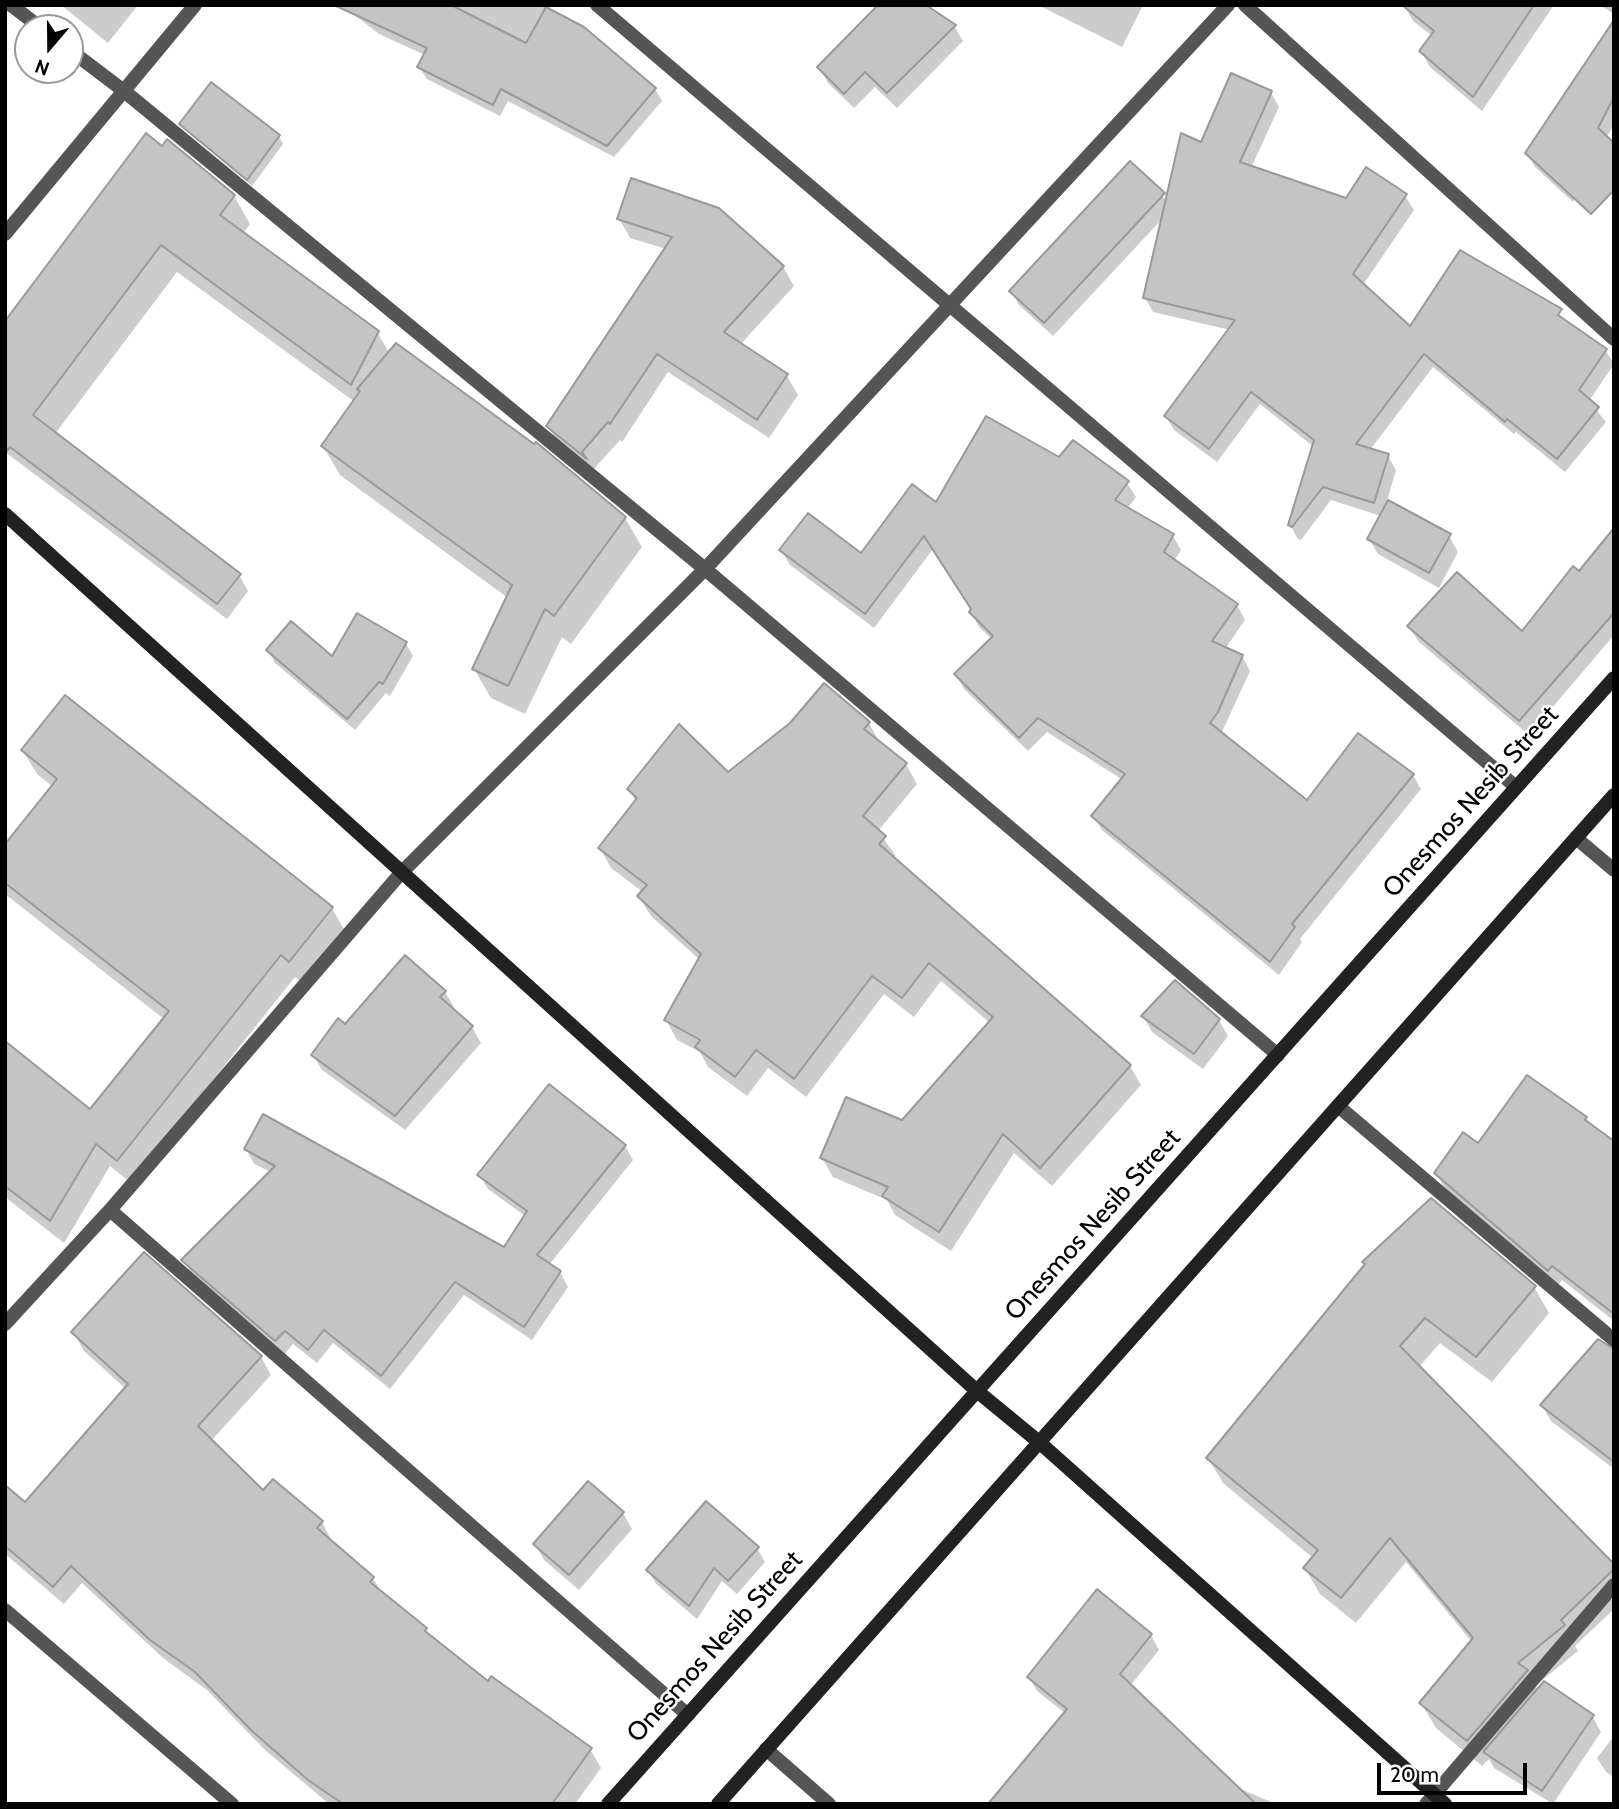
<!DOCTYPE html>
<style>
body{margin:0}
#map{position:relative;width:1619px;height:1809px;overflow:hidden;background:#fff;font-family:Cabin,sans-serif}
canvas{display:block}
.frame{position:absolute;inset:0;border:7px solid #000;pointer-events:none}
.north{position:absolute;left:14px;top:14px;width:70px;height:70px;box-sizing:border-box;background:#fff;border:2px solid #999;border-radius:50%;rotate:200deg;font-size:19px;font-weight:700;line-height:28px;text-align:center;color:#000}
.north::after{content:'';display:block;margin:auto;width:24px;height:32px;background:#000;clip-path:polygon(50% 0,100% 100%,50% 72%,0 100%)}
.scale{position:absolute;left:1377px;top:1763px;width:150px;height:32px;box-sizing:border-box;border:4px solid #000;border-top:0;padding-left:9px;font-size:21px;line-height:24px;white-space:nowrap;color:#000;-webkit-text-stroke:5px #fff;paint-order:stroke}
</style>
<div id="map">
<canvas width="1619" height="1809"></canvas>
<div class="frame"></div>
<div class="north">N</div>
<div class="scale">20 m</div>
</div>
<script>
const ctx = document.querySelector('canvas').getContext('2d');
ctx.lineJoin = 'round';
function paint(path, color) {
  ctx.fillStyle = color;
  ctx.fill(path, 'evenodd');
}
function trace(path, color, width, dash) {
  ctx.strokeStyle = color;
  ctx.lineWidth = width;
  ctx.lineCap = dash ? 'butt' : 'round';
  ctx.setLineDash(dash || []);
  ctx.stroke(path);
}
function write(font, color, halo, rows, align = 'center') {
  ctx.font = font + ' Cabin,sans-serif';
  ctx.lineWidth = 5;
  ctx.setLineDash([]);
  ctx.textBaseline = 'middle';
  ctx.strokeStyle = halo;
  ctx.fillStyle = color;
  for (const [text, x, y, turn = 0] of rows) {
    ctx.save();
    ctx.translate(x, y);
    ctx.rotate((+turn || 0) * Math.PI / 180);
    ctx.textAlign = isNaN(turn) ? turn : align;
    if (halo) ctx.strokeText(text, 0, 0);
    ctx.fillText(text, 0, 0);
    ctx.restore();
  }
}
paint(new Path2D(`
 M61,5H138L108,43Z
 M342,5H540L583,28L655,89L662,101L614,157L508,101L500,116L427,79L419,67L425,55L379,34Z
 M1038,5H1143L1122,47Z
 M1404,5H1554L1482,111L1430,67L1421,51L1432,36L1413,21Z
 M1600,5H1614V14Z
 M954,26L963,41L897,108L875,87L854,108L828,83L819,67Z
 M1614,52V124L1573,202L1535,167L1527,153Z
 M1271,93L1279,107L1251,168L1346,200L1405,196L1414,210L1363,285L1410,329L1563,321L1606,351L1614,364L1589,401L1606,422L1565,472L1516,432L1514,434L1433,367L1370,450L1388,456L1396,470L1387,501L1449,536L1458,552L1439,588L1378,554L1369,539L1381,516L1331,500L1301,540L1298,539L1290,525L1314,447L1260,404L1217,462L1174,430L1166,416L1230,330L1153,312L1145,298L1164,217L1053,336L1019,305L1011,291L1130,164L1167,201L1202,144Z
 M181,124L279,136L283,144L252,186L186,131Z
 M168,142L234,196L250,224L243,234L377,332L390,354L625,518L642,547L571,644L562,637L525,714L491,698L474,669L508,598L340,475L323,446L355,402L177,272L55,434L239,575L248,591L227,619L5,452Z
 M619,218L783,267L794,286L740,345L787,376L798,395L769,438L668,372L622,442L620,440L593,470L559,445L548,426L666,249L630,238Z
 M1060,459L1127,483L1136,497L1127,509L1173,536L1181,550L1174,561L1237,605L1245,620L1225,649L1242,656L1250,671L1221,734L1307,803L1413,775L1421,789L1300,939L1302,942L1279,975L1102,830L1093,816L1123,780L1047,732L1028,751L964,689L956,674L992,639L979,627L971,612L973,610L933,549L874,628L790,565L781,550L861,555L936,505Z
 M1614,531V635L1529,735L1419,642L1409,627L1522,633L1580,573Z
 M406,644L413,656L390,696L386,693L355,730L275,663L268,650L333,658Z
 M869,723L880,743L906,764L917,784L878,831L896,856L893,859L1130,1066L1141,1085L1052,1186L1014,1153L951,1251L895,1215L887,1200L833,1177L822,1158L902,1122L990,1023L941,981L914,1017L884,994L806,1097L768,1068L747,1096L708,1067L700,1052L677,1040L666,1020L700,960L651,916L639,897L643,892L611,868L600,848L636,802L629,789L728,774Z
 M23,751L332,908L345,931L303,984L295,977L131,1183L110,1166L64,1243L5,1197V1044L91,1111L164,1019L5,894V847L53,787L37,774Z
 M445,992L454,1007L452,1010L472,1027L481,1043L405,1130L322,1070L313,1055L346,1026Z
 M1143,1016L1219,1020L1228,1036L1203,1069L1152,1032Z
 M1585,1118L1614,1143V1321L1562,1280L1557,1286L1445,1189L1436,1173L1479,1145Z
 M625,1146L633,1160L549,1265L560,1272L568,1287L532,1340L464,1295L390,1389L333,1343L317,1363L293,1344L284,1355L192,1274L184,1260L271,1172L254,1164L246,1149L504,1249L525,1216L488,1189L480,1175Z
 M1366,1265L1534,1287L1549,1313L1492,1382L1440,1343L1419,1367L1614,1567V1609L1575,1646L1578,1651L1535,1686L1538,1691L1592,1716L1601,1732L1553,1804L1494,1768L1489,1759L1482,1766L1436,1728L1421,1703L1472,1642L1406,1562L1356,1623L1320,1594L1305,1568L1313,1558L1223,1483L1208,1458Z
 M73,1332L261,1357L271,1375L211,1441L263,1492L322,1522L332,1542L373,1578L383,1595L425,1629L430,1637L488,1683L590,1749L601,1768L575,1804H329L265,1750L207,1690L163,1658L82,1583L64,1604L5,1554V1487L25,1504L126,1389L84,1351Z
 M1614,1351V1469L1551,1421L1542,1406Z
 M623,1513L632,1529L579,1590L544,1560L535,1544Z
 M757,1548L765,1562L737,1594L722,1581L697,1619L656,1584L648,1570Z
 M1151,1635L1159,1650L1130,1686L1236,1787L1276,1804H990L1065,1713L1037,1691L1029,1677Z
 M1614,1736V1777L1606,1772L1597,1758Z`), '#0003');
const building = new Path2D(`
 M334,5H451L526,43L546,7L584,27L656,88L607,146L501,89L493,105L417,67L427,48Z
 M878,5H926L956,25L887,93L865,72L844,94L817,67Z
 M1402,5H1534L1473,97L1419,51L1434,31Z
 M1614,20V97L1598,128L1614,143V190L1591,214L1525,153Z
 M1231,73L1272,91L1240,162L1346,198L1366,167L1407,194L1353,274L1410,326L1460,250L1562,309L1558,315L1607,349L1579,390L1599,407L1557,459L1507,419L1505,422L1424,354L1356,444L1389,454L1374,503L1323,487L1292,527L1288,525L1314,440L1251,392L1209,449L1164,416L1235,320L1143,298L1181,133L1201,142Z
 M211,82L280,135L247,180L179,124Z
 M146,133L162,146L167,139L235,195L220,215L379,331L351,385L161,245L33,415L241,574L217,604L10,447L5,453V321Z
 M1130,161L1165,193L1044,323L1009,291Z
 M631,178L719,208L784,266L724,332L788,374L757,420L657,354L610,424L608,422L582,452L587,459L546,426L672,237L617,219Z
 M396,343L534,444L536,442L626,517L554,616L545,609L508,686L472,669L512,585L321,446L360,391L357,389Z
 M986,416L1059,457L1073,440L1129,481L1115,500L1174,534L1164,552L1238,604L1212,641L1243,655L1218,712L1210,723L1307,800L1358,733L1414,774L1292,924L1295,927L1270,962L1091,816L1125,774L1038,718L1019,738L954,674L993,636L969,612L971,609L924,536L865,614L779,550L808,513L861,553L912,484L936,502Z
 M1388,500L1451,534L1429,573L1367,539Z
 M1614,528V613L1519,721L1407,626L1457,572L1522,631L1573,566L1579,571Z
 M357,613L407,642L383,684L379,682L347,719L266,650L291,621L332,656Z
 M824,683L870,722L864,729L907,763L863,816L886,836L879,844L1131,1065L1040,1168L1003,1134L939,1232L882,1196L888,1187L820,1158L846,1097L902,1120L993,1017L929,963L902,998L872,976L794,1079L756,1050L735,1077L695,1047L700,1040L664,1020L701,954L637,896L647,885L598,848L637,798L627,789L679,724L728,772L790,723Z
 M65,695L333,907L289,962L281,955L117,1161L96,1144L50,1221L5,1186V1041L90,1109L169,1011L5,883V844L57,779L21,750Z
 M405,955L446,991L440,997L473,1026L395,1116L311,1055L338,1018L345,1024Z
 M1175,980L1220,1019L1194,1054L1141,1016Z
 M1527,1075L1587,1117L1585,1120L1614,1141V1314L1552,1266L1548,1271L1434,1173L1463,1132L1478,1143Z
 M549,1084L626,1145L537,1255L561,1271L524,1327L455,1282L381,1376L324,1330L308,1350L285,1331L275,1341L181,1260L275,1166L244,1149L263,1114L504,1247L527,1211L477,1175Z
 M1431,1198L1536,1286L1476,1357L1425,1318L1400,1346L1614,1564V1569L1561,1620L1565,1625L1518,1663L1528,1670L1467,1741L1419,1703L1473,1638L1390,1538L1341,1598L1303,1568L1318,1550L1206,1458L1365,1264L1362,1262Z
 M144,1252L262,1356L198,1426L263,1490L273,1479L323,1521L317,1528L374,1577L370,1582L427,1628L425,1631L488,1681L491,1676L592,1748L552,1804H343L308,1780L252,1731L195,1672L150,1640L71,1566L53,1587L5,1546V1485L25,1502L128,1384L71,1332Z
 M1598,1339L1614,1349V1462L1540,1405Z
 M588,1481L624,1512L569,1575L533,1544Z
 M706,1501L759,1547L728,1581L714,1568L689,1606L646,1570Z
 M1097,1589L1152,1634L1120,1674L1256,1804H988L1067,1709L1027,1677Z
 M1544,1681L1594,1715L1542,1791L1483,1752Z`);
paint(building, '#c4c4c4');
trace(building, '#999', 2);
trace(new Path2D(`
 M11,5L41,28
 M597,5L1516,787
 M1245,5L1614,339
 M70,50L124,91L705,569L1278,1055
 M5,234L195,5
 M1576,838L1614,870
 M1338,1106L1614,1340
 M110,1210L688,1715
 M5,1324L110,1210L401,873L705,569L1228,5
 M5,1610L232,1804
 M766,1749L829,1804
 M1426,1804L1614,1585`), '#555', 14);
trace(new Path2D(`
 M5,514L977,1391L1039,1442L1445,1804
 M608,1804L1614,678
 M718,1804L1614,795`), '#222', 14);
write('26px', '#000', '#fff', [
 ["Onesmos Nesib Street",1471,802,-48],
 ["Onesmos Nesib Street",1093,1225,-48],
 ["Onesmos Nesib Street",715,1647,-48]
]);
</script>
